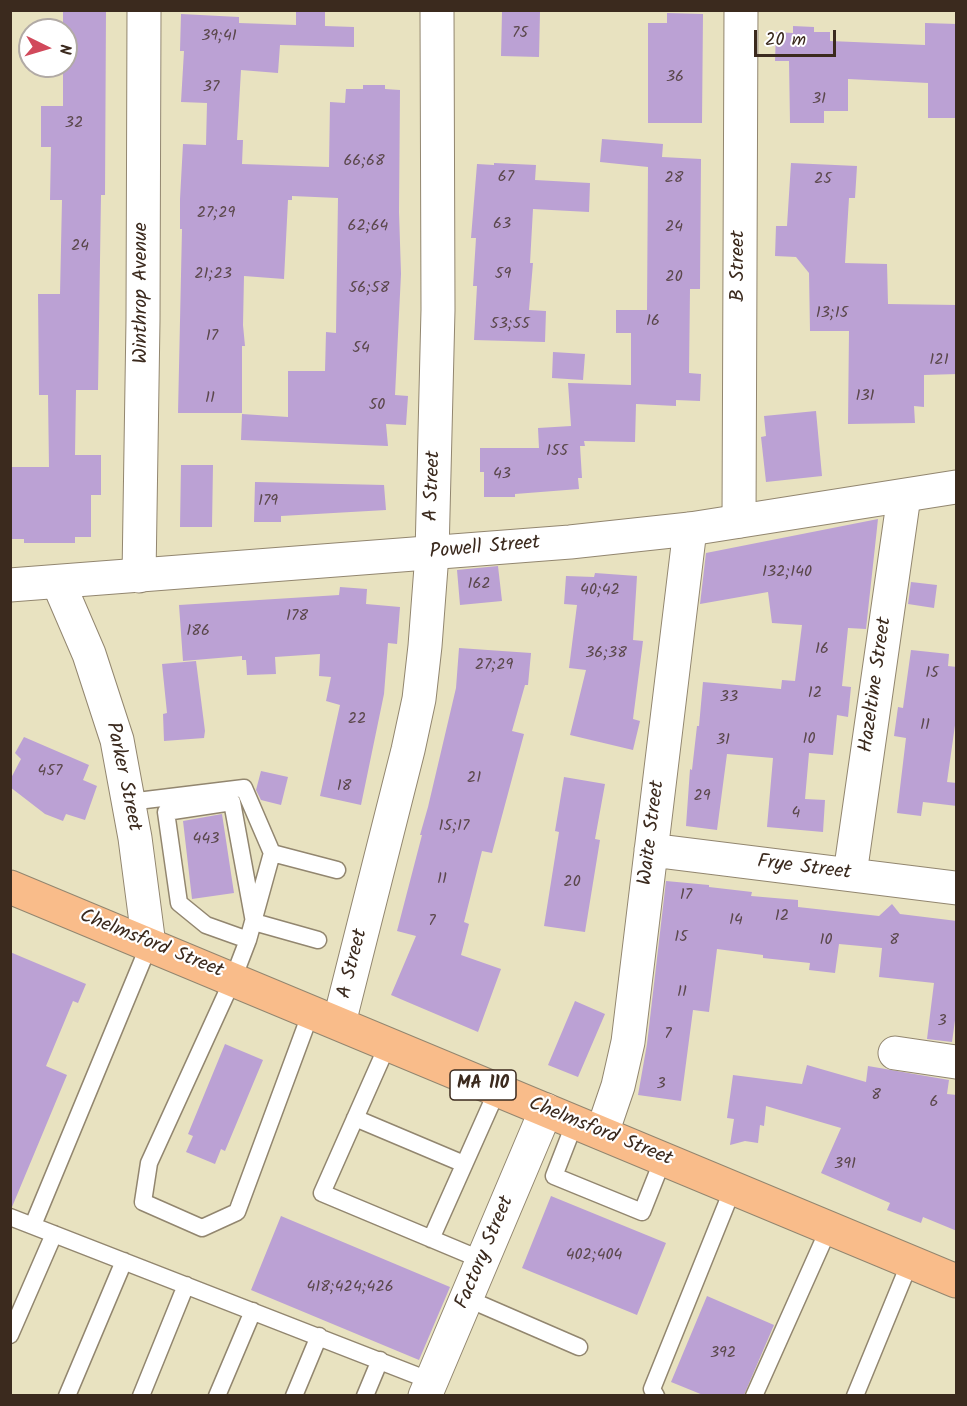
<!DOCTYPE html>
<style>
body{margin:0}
#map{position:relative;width:967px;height:1406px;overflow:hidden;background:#e8e2c0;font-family:Kalam,sans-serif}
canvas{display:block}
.frame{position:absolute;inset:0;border:12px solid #3b2a1e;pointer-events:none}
.north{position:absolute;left:18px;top:18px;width:60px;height:60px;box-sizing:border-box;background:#fff;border:2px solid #b1aaa5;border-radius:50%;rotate:95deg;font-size:16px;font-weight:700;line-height:24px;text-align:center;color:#3b2a1e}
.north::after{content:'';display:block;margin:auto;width:21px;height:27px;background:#d1495b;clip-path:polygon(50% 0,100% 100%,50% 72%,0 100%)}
.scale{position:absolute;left:754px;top:30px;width:82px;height:27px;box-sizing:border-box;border:3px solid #3b2a1e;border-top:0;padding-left:8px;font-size:18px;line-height:21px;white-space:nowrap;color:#3b2a1e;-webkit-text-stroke:4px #fff;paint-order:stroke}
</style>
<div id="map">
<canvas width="967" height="1406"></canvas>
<div class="frame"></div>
<div class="north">N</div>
<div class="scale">20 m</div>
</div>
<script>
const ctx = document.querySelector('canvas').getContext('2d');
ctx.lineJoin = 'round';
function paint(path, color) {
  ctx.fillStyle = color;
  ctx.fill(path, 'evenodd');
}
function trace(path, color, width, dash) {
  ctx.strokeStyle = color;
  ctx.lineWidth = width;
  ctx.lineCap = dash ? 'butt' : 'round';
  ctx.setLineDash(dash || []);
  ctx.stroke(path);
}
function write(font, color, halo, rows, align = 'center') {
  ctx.font = font + ' Kalam,sans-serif';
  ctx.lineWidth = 4.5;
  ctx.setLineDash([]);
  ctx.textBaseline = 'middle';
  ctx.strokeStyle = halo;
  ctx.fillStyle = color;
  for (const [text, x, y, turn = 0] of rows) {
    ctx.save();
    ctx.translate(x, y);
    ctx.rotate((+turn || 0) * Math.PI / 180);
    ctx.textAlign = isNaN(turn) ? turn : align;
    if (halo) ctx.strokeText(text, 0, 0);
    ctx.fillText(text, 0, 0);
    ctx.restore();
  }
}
paint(new Path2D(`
 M63,10H106L105,195H101L98,390H76L75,455H101V495H91V537H75V543H24V539H11L10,467H49L48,395H39L38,294H60L62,200H50L51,147H41V106H63V66H66V30H63Z
 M296,10H325V26L354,27V47L280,45L278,73L241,70L237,140H243L242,164L329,167L330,102L345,103L346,89H363V85H385V89L400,90L399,212L401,274L395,395L408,396L406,425L386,424L388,446L241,440L242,414L288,417V371H325L326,332L336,333L338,198L292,196V200H288L284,279L244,276L243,325L245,346H242V413H178L182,229H180V199L183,144L206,145L207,103L181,102L184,51H180L181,14L239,17V23L296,25Z
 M502,12H540L539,57L501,56Z
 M667,13L703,14L702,123H648V23H667Z
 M925,23L957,24V118H928V83L848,79V111H824V123H790L789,61H775L776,32L793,33V26L814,27V32H830V41L925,45Z
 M602,139L663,144L662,157L701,159L700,289H690L689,373L701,374L700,401L676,400V406L636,404L635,442L584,441L585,446H580L582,478H578L579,489L515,494V497H484V472H480V448H539L538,428L571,426L568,383L631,385V333H616V310H647L648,167L600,162Z
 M494,163L536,165L535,180L590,183L589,212L533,209L530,263H533L529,310L546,311L545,342L474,340L477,286H473L476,238H471L477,164L494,165Z
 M791,163L857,166L855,198H849L845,263L887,264L888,304L957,305V374L924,375V407L914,406L915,423L848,424L849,331H810L809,273L796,257L775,256L776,226H787Z
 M553,352L585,354L583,380L552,378Z
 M816,411L822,476L766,482L761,437L766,436L764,416Z
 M181,465H213L212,527H180Z
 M255,482L384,485L386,510L281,516V522H254Z
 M878,519L866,629L848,628L842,686L851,687L848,717L837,715L833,755L809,753L805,799L825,800L823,832L767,827L773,758L727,754L717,830L686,826L690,769L692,770L697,726H699L703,682L781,689L782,680L795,681L802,625L772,623L768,592L700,604L706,553Z
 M498,566L502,601L460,605L457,570Z
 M595,573L637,576L633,640L643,641L633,719L640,721L633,750L570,735L586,670L569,668L577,605L564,604L566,576L594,577Z
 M911,582L937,585L934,608L908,604Z
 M340,587L367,589L366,604L400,607L397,644L388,643L384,694L361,805L320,796L340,705L326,701L331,677L319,676L320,654L275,657L276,674L247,675L246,660H242V656L183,661L179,605L339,595Z
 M459,648L531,653L528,685H525L512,731L524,734L492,853L482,851L464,922L469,924L461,955L501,969L478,1032L391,995L416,936L397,931L422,835H420L428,807L456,688Z
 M911,650L949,654L948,666L957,667V711L947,782L957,783V806L923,802L921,816L897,813L906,738L894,736L898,707L903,708Z
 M196,661L205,731L204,738L164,741L163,714L167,713L162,664Z
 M24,737L89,765L83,780L97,786L85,820L66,814L63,821L45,814L10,787V780L21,759L15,753Z
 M261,771L288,777L281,805L261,800L256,790Z
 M564,777L605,784L595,839L600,840L585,932L544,926L559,832L555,831Z
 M222,814L234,893L192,899L183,821Z
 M666,881L709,885V887L752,892L751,896L798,900V907L879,916L892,904L900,914L957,921V1006L952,1042L927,1039L934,983L879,977L882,948L839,944L835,973L809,970L810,963L763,958V955L717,949L709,1012L693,1010L681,1101L638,1095L647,1044Z
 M10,952L86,984L78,1003L73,1001L46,1066L67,1075L12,1207Z
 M575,1001L605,1014L578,1077L548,1065Z
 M225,1044L263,1060L225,1151L221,1149L215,1164L186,1152L193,1136L188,1134Z
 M807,1065L866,1082L868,1066L949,1080L947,1094L957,1095V1231L923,1217L921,1223L887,1210L890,1203L821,1173L841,1128L766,1106L764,1126L760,1125L758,1143L745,1141L730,1145L734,1119L727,1118L733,1075L802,1084Z
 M551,1196L666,1243L637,1315L522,1268Z
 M281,1216L450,1287L419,1360L251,1290Z
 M707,1296L774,1325L744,1395H703L671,1382Z`), '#bba1d4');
const service = new Path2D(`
 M129,802L244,788L272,853L248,940L233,979L149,1163L143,1202L202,1228L237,1212L311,1012
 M272,853L337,870
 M248,940L206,925L179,903L166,812L232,802L254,922L318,940
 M388,1044L322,1193L482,1260
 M355,1118L464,1164
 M575,1122L554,1176L642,1212L663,1159
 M10,1217L431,1381
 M33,1225L149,945
 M431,1239L497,1091
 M466,1298L579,1347
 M10,1335L54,1234
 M67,1396L124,1261
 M141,1396L186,1285
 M217,1396L253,1311
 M294,1396L319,1336
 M365,1396L380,1360
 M656,1396L652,1389L733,1188
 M754,1396L829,1228
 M855,1396L910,1262`);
const minor = new Path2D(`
 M739,521L741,10
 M139,576L143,320L144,10
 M58,582L89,654L117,740L135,838L149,945
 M651,850L956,888
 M850,874L904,496
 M339,1023L408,750L419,699L425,646L432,554L438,310L437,10
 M895,1053L956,1062
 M602,1133L618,1086L628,1042L690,529
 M425,1396L546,1110`);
const tertiary = new Path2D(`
 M10,585L570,542L690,529L956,487`);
const primary = new Path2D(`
 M10,887L956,1281`);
trace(service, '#92866f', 19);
trace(minor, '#92866f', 35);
trace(tertiary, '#92866f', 35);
trace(primary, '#92866f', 35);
trace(service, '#fff', 16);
trace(minor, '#fff', 33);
trace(tertiary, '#fff', 33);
trace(primary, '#f9bc8a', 33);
write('16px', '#5b484c', null, [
 ["75",520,34],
 ["39;41",219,37],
 ["36",675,78],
 ["37",211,88],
 ["31",819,100],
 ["32",74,124],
 ["66;68",364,162],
 ["67",506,178],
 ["28",674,179],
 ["25",823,180],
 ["27;29",216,214],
 ["63",502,225],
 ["62;64",368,227],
 ["24",674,228],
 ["24",80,247],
 ["21;23",213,275],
 ["59",503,275],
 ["20",674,278],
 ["56;58",369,289],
 ["13;15",832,314],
 ["16",653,322],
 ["53;55",510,325],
 ["17",212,337],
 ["54",361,349],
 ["121",939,361],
 ["131",865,397],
 ["11",210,399],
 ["50",377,406],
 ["155",557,452],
 ["43",502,475],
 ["179",268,502],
 ["132;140",787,573],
 ["162",479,585],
 ["40;42",600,591],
 ["178",297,617],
 ["186",198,632],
 ["16",822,650],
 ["36;38",606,654],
 ["27;29",494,666],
 ["15",932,674],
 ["12",815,694],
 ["33",729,698],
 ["22",357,720],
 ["11",925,726],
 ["10",809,740],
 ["31",723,741],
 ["457",50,772],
 ["21",474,779],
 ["18",344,787],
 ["29",702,797],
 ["4",796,814],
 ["15;17",454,827],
 ["443",206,840],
 ["11",442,880],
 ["20",572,883],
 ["17",686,896],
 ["12",782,917],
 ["14",736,921],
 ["7",432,922],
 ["15",681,938],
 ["10",826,941],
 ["8",894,941],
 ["11",682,993],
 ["3",942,1022],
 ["7",668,1035],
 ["3",661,1085],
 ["8",876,1096],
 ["6",934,1103],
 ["391",845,1165],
 ["402;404",594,1256],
 ["418;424;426",350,1288],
 ["392",723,1354]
]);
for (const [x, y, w] of [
 [483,1085,66]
]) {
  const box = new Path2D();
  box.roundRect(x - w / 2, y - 15, w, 30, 4.5);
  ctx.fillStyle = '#fff';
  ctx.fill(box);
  trace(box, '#3b2a1e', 1.5);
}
write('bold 18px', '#3b2a1e', null, [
 ["MA 110",483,1085]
]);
write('20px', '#3b2a1e', '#fff', [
 ["B Street",740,266,-90],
 ["Winthrop Avenue",143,293,-90],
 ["A Street",434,486,-88],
 ["Powell Street",485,549,-5],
 ["Hazeltine Street",877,685,-82],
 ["Parker Street",122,777,78],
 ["Waite Street",653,833,-83],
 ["Frye Street",804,869,7],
 ["Chelmsford Street",151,945,22],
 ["A Street",354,964,-76],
 ["Chelmsford Street",600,1133,22],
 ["Factory Street",486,1253,-67]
]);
</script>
